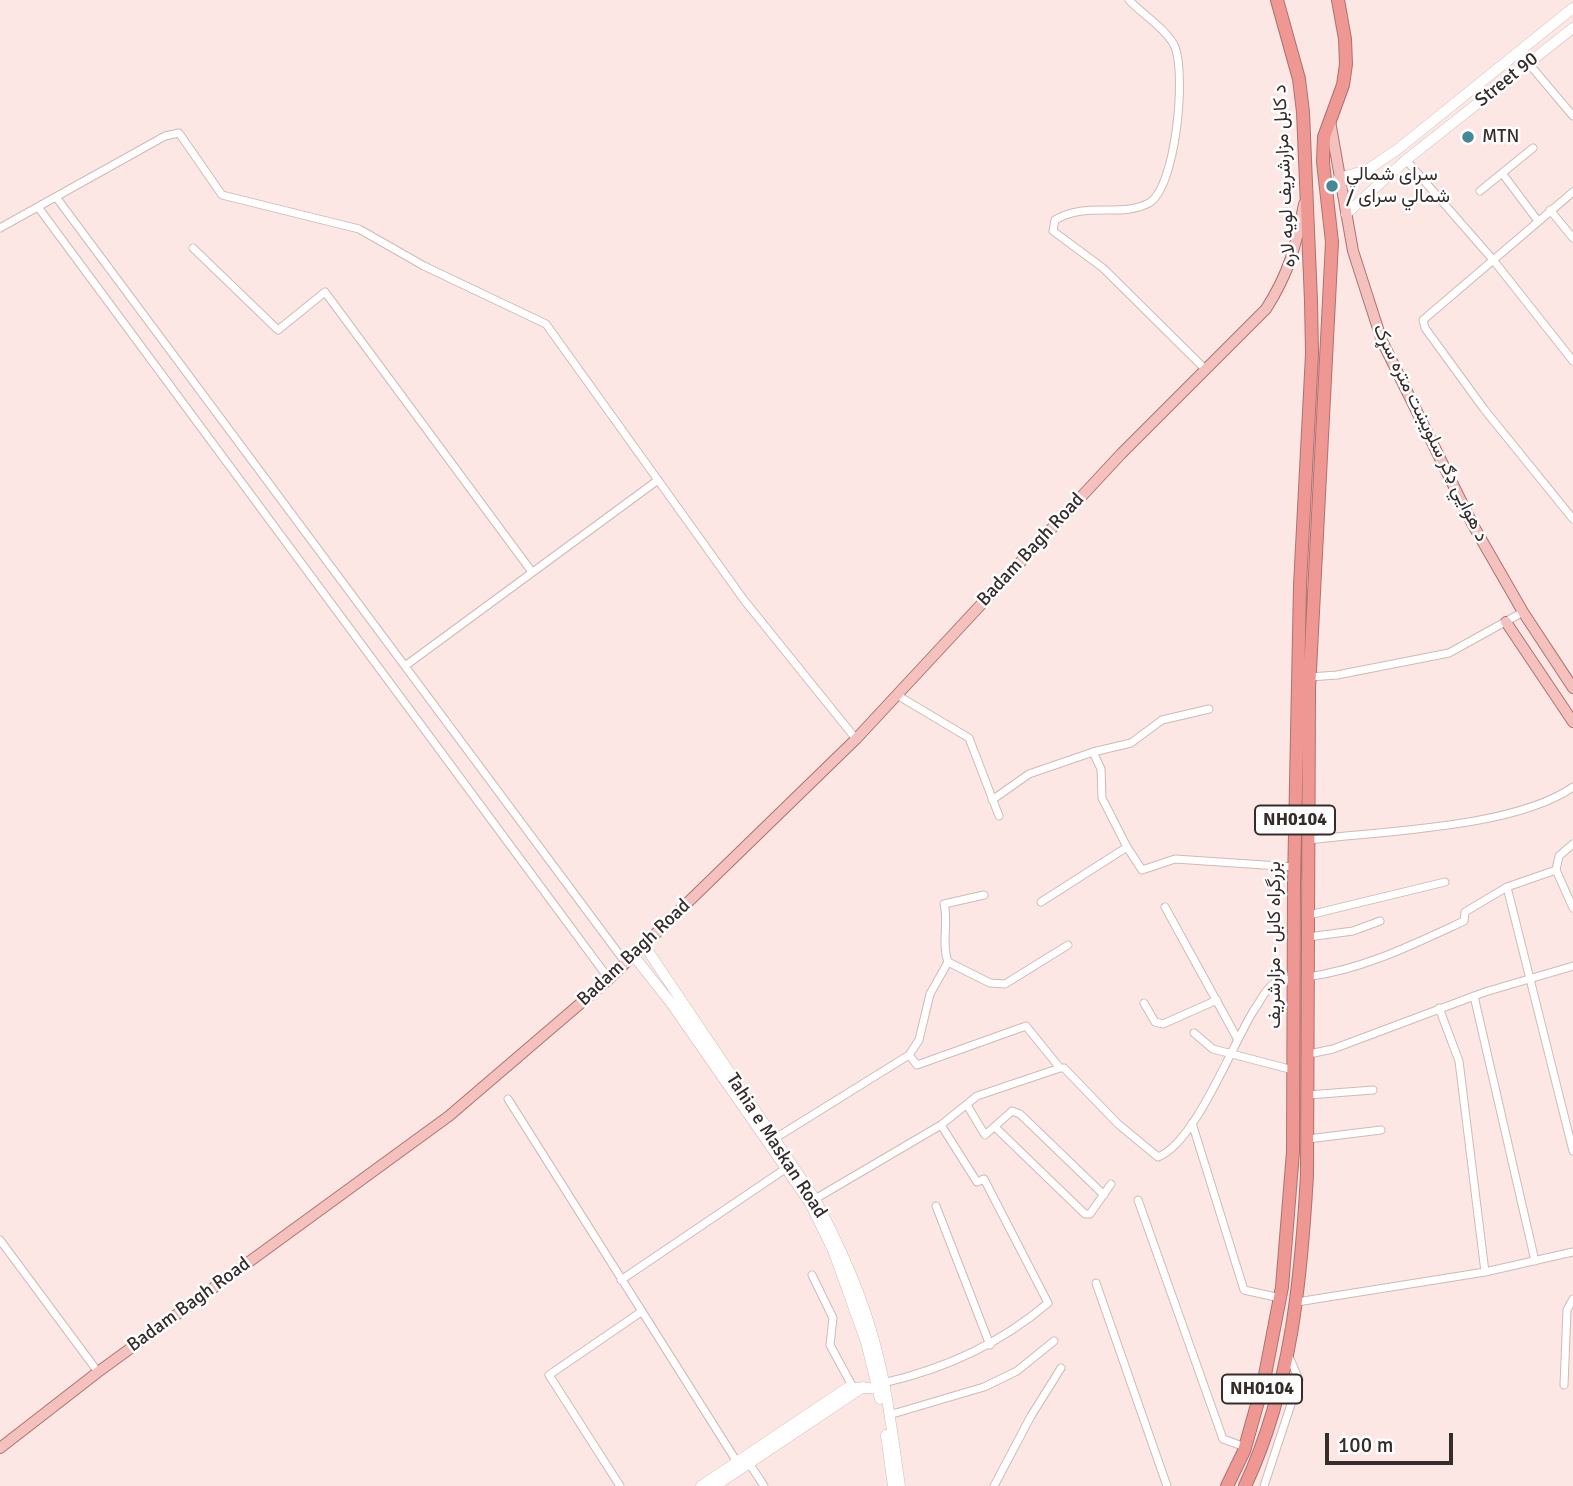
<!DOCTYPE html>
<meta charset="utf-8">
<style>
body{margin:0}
#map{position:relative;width:1573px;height:1486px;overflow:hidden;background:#fce7e5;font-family:Signika,sans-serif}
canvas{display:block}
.scale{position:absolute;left:1325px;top:1433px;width:128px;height:32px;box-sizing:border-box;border:4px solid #362c2b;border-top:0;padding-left:9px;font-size:21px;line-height:24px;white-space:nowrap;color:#362c2b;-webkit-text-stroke:5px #fff;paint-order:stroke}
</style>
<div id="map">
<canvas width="1573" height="1486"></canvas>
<div class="scale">100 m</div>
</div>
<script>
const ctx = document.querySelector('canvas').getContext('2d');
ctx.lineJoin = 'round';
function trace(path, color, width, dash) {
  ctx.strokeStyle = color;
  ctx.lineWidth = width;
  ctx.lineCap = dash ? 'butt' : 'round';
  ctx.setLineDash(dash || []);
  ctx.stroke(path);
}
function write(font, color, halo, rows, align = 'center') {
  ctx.font = font + ' Signika,Vazirmatn,sans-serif';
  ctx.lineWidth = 5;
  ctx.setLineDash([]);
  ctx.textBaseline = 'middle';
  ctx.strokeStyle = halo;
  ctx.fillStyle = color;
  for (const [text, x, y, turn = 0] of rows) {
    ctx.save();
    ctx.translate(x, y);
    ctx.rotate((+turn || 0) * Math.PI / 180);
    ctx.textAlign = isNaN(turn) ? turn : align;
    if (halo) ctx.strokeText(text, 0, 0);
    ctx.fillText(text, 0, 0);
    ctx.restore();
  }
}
const street = new Path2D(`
 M1129,0C1142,14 1165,28 1174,45C1187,71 1176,188 1149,203C1121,218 1086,201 1055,220L1053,231L1103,268L1206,370
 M1519,52L1573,116
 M1406,160L1494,261L1573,361
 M1502,173L1538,221
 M1480,191L1533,148
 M1573,192L1423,320L1425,328L1484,409L1573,519
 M56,197L625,962
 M38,207L609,979
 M1550,210L1573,238
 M0,228L165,136L179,133L222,195L359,229L424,266L546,324L744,600L856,739
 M193,248L278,330L325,292L532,572
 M405,666L658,480
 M1310,677L1337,675L1449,653L1523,612
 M897,695L969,738L999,816
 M1093,752L1101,769L1102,798L1127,847L1142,870L1175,859L1294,867
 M992,800L1029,774L1093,752L1131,743L1162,720L1209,709
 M1309,840C1381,831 1514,828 1573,787
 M1556,870L1573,908
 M1507,887L1573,1151
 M984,895L944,904C949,923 941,944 948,962L990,983L1005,984L1068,945
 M1041,902L1127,847
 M1165,907L1237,1038
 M1309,915L1445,882
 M1308,937L1353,931L1380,921
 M1307,977C1364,969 1412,945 1464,921L1465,912L1507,887L1556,870L1559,856L1573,844
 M1474,996L1535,1261
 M1144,1003L1155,1022L1163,1024L1217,1000
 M1439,1008L1459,1061L1485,1272
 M1194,1033L1213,1049L1293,1070
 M1309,1054L1333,1049L1485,992L1573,966
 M909,1055L917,1065L1026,1026L1060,1068H1064L1118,1124L1158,1157C1195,1143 1232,1045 1254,1010C1261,1000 1267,986 1278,981C1283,979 1290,979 1294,979
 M1308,1095L1373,1090
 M508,1099L737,1462
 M967,1105L985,1135L1012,1111L1020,1114L1104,1195
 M1192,1123L1244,1290L1280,1298
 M995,1127L1085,1214H1090L1111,1184
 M774,1139L909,1055L919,1040L930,994L948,962
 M1308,1139L1381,1130
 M815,1199L941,1125L977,1096L1060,1068
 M1138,1200L1223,1439L1245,1447
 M936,1206L990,1345
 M0,1240L98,1372
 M812,1275L833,1318L830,1345L855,1391
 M621,1280L788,1167
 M1096,1283L1167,1486
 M1297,1302L1485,1272L1573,1252
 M883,1383C945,1369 1000,1344 1048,1303L984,1179L977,1182L941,1125
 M1564,1385L1567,1310L1573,1299
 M889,1415L984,1387L1017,1371L1054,1341
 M747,1460L764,1486
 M620,1486L549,1375L641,1312
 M994,1486L1031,1416L1061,1368
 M1264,1486L1299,1380L1288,1354`);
const secondary = new Path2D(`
 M1339,178L1367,170L1398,149L1573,8
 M1346,214L1406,160L1573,28
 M644,945L815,1199C840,1246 863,1296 876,1348C888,1393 893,1440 900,1486
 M633,955L671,1003L810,1203L833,1250L866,1342L880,1399
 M886,1435L893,1486
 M701,1486L847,1388H880
 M715,1486L863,1387`);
const primary = new Path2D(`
 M1330,121L1353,251L1382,341L1473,525L1523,612L1573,688
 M1506,622L1573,722
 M0,1448L98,1372L449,1116L609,979L856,739L1121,454L1266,309C1289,273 1296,246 1304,204`);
const highway = new Path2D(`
 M1227,1486L1244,1451L1264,1380L1282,1287L1293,1152L1294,883L1300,585L1312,354L1311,301L1303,112L1299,79L1277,0
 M1245,1486C1291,1388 1301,1281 1307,1175L1309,690L1332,242L1323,162L1324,137L1343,85L1346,64L1345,39L1338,0`);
trace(street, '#d2b9b7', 9);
trace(secondary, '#d2b9b7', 11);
trace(primary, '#ae726f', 12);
trace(highway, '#ae726f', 14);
trace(street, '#fff', 7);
trace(secondary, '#fff', 10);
trace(primary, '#f5c1be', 10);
trace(highway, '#ef9793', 12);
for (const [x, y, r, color] of [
 [1468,137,7,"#458997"],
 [1332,186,7,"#458997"]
]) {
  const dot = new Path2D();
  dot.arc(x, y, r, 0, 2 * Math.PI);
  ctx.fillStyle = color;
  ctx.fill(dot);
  trace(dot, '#fff', 2.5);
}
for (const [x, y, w] of [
 [1295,820,80],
 [1262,1389,80]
]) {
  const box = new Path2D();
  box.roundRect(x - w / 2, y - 14.5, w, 29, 5);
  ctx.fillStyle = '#fff';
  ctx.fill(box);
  trace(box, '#362c2b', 2);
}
write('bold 18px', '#362c2b', null, [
 ["NH0104",1295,820],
 ["NH0104",1262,1389]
]);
write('19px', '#362c2b', '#fff', [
 ["Street 90",1507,80,-39],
 ["د کابل مزارشریف لویه لاره",1285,176,-93],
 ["د هوايي ډګر سلویښت متره سړک",1430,433,64],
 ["Badam Bagh Road",1031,550,-47],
 ["بزرگراه کابل - مزارشریف",1275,945,-90],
 ["Badam Bagh Road",634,953,-43],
 ["Tahia e Maskan Road",776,1146,57],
 ["Badam Bagh Road",189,1305,-36]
]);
write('19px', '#362c2b', '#fff', [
 ["MTN",1482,137],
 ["سرای شمالي",1346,175],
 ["/ شمالي سرای",1346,197]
], 'left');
</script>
